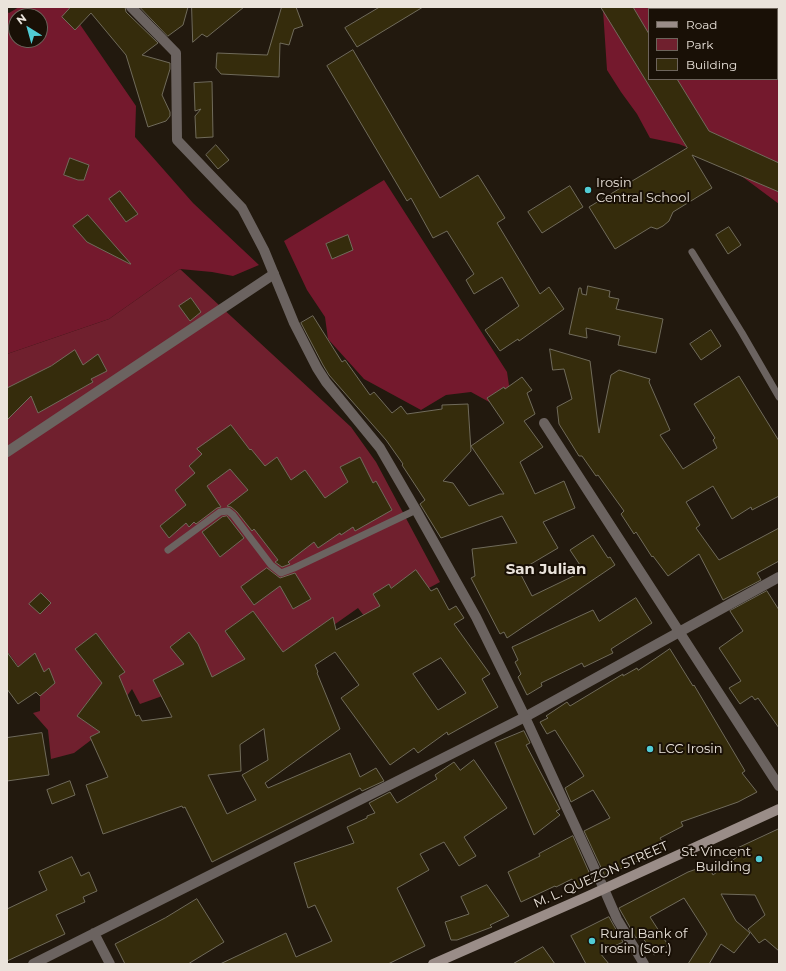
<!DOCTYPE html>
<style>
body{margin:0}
#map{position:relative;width:786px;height:971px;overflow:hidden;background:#22190e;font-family:Montserrat,sans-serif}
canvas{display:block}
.frame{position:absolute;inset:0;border:8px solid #eae3db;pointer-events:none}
.legend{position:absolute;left:648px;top:8px;width:130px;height:72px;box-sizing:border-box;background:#191006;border:1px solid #6d645b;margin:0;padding:5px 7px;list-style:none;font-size:12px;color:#eae3db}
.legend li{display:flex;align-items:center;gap:8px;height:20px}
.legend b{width:20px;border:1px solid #6d645b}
.north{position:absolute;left:8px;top:8px;width:40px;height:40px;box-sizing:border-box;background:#191006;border:1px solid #6d645b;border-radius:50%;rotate:323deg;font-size:11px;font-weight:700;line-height:16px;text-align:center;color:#eae3db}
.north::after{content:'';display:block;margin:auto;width:14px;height:18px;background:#51ccd5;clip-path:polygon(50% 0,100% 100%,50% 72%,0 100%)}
</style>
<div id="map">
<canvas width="786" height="971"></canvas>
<div class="frame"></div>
<ul class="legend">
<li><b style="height:5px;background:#9a8d88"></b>Road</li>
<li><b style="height:11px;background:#70202e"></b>Park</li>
<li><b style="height:11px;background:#352c0c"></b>Building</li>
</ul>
<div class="north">N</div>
</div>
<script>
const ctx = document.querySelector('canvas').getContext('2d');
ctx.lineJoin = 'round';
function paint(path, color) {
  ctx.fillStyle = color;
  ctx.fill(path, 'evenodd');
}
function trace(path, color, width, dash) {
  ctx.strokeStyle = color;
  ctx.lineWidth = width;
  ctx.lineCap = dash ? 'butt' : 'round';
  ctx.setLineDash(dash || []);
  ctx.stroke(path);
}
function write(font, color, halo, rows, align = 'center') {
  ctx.font = font + ' Montserrat,sans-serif';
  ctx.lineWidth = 4;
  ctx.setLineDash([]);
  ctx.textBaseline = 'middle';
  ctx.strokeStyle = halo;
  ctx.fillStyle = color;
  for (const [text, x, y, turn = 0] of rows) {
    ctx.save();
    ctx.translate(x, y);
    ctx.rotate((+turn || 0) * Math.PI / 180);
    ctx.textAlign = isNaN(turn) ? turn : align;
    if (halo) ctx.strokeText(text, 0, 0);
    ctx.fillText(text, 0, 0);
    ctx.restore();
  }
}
paint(new Path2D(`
 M180,269L351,427L376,462L440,582L368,621L358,608L257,679L221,675L140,704L132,689L99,734L74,753L51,759L48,730L33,713L40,711V696L7,651V354L109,319Z`), '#70202e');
paint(new Path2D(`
 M19,7H68L136,106L135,137L193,203L259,265L233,276L212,272L180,269L109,319L7,354V12L9,13ZM16,16H40V40H16Z
 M604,7H779V204L724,163L679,144L650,138L637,114L621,92L607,70L603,10ZM649,9H777V79H649Z
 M384,180L507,372L510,392L491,403L471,392L446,395L421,410L364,379L328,339L325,317L307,290L284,241Z`), '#74192d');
const building = new Path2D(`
 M71,7H125L126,12L158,43L142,55L170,63V69L162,95L170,112V116L166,121L148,127L126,55L91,13L75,30L62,17Z
 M140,7H188L183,25L168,36Z
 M192,7H244L207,37L202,34L193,42Z
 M282,7H296L303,26L294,29L289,45L280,43L279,77L221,74L216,68L217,53L267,55Z
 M380,7H423L357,47L345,28Z
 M601,7H633L649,34V79H677L709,131L779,163V192L692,155L712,188L673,212L669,221L663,226L657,229L651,227L615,249L589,207L687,148Z
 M353,50L440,198L478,175L505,218L497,223L540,294L549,287L564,309L519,341L518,339L500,351L485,330L519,306L502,277L474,294L466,280L474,274L447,231L433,238L411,198L407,201L327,66Z
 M212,82L213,137L196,138L195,116L201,109L195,111L194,83Z
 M216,145L229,160L218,169L206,155Z
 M70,158L89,165L84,180H78L64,175Z
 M570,186L583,207L542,233L528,212Z
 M120,191L138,214L126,222L109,199Z
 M88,215L131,264H130L87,242L73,226Z
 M729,227L741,245L728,254L716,235Z
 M348,235L353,250L332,259L326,244Z
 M588,286L610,291L609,297L619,299L616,309L663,319L656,353L618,345L620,336L586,328L587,338L569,334L579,288H581L582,294L586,295Z
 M191,298L201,312L190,321L179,306Z
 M313,316L342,362L345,360L370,395L374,392L392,413L401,406L407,414L442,409V405L468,404L471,451L443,481L453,483L469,506L500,494H504L471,446L504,423L487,398L504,387L505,389L522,377L532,390L527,393L535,414L524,421L543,447L520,462L535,494L564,481L575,508L543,522L558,548L519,571L532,596L584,571L570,550L593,535L608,558L610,557L615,565L507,638L504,632L500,634L471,578L475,576L472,549L517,543L502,516L441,538L420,504L425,500L402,465L403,464L386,440L329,375L323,365L301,323Z
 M711,330L721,346L701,360L690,344Z
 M550,349L590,361L599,433L611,375L619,370L650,379L649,382L670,430L660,435L683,469L717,448L713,440L715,438L694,404L739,376L779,441V496L752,510L751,507L732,519L713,486L686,502L700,525L696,528L719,560L779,528V561L757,573L761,580L723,600L699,554L668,576L653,556L652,557L636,532L634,534L621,514L624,511L598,475L596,476L582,456H579L559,424L557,407L572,399L564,369L553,370Z
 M75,350L83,365L98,354L107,371L91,379L93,382L38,413L31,396L7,420V388L51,366Z
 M231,425L250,450L251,449L265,466L277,457L291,480L305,470L325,498L348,482L340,467L360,457L373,483L376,481L392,510L355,531L353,527L341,535L340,533L318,548L314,542L288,562L290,564L282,567L275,562L278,560L254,529L252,531L237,512L231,507L227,506L248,490L230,469L207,486L221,507L217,508L196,524L194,522L189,527L186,523L169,538L160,526L186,505L175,490L195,473L189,466L202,454L197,449Z
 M227,516L244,538L220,557L202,532L222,517Z
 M267,568L280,578L295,573L311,599L293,609L280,586L254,605L241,587Z
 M416,570L431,591L437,588L449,610L456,606L464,618L454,624L490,674L482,679L498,707L448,735L447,732L418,753L414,748L390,765L341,698L359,685L335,652L315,665L318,672L317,673L340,729L265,783L268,788L350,753L360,777L376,768L384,781L362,791L360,788L212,862L185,807L183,808L182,806L103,834L86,785L108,777L90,737L100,732L77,716L102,683L75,649L96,633L125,672L119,676L136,716L139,715L142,721L172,717L153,680L184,664L170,647L189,632L198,644L212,677L245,659L225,631L253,611L283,652L333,617L336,630L380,606L373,594L389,584L391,588ZM441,658L466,693L438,710L413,674ZM264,729L268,760L242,775L256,800L227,814L208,775L241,771L240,745Z
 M767,591L779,610V728L758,698L755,700L752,696L740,704L729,688L741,681L719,648L743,631L730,611Z
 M41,593L51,603L40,614L29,604Z
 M636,598L652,623L611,649L613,653L584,667L582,663L541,683L542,686L527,695L518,677L521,674L515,662L518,660L512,647L593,610L599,621Z
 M670,649L693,686L694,685L745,771L742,773L757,792L738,802L681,822L683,826L660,838L666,848L605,876L584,831L610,818L593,790L571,802L565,788L584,776L555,730L547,734L540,722L548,718L546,716L567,702L570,706L623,674V676L637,668L638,670Z
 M7,652L18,667L35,653L44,672L49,668L55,683L40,696L36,692L18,704L7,689Z
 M524,731L530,743L526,745L560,809L556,811L560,815L534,835L495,743Z
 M42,733L49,775L7,781V738Z
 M474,760L507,808L464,837L476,856L459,866L444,842L420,854L429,870L397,888L425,946L388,964H220L286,933L296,957L332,941L315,905L308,908L294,863L354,843L347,827L367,818V816L375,813L369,803L390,792L397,803L437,779L435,775L454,762L460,770Z
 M70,781L75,795L52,804L47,790Z
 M779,829V951L765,939L759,943L748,929L765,915L755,895L721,894L736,921L750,933L734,953L721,944L709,964H688L707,934L684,898L650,917L668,945L654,955L641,935L636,938L619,908L688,872L708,865L713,875L737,857L734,850Z
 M573,836L593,881L577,887L572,879L556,887L555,886L521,902L508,872L540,856L539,854Z
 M72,857L81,876L89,872L97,891L83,897L85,902L56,915L65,934L7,961V909L47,890L39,872Z
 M487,885L509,916L490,925L492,927L476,933L457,940H451L445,922L469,914L461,897Z
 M197,899L224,942L188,964H125L115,944L165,918Z
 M609,917L623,942L600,953L609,964H586L571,936Z
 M543,947L555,964H513Z`);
paint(building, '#352c0c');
trace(building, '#706b5b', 1);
trace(new Path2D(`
 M692,252L742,333L779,397
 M168,550L220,512L228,511L233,515L271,565L281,573L294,568L416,510`), '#6b6360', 7);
trace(new Path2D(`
 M544,423L779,786
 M7,452L274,274
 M604,889L617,919L644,964
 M94,933L110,964
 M33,964L525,717L779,577`), '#6b6360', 10);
trace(new Path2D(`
 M131,7L176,53L177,140L242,208L264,250L294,323L317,368L326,382L380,448L416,510L476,617L525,717L604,889`), '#6b6360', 10);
trace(new Path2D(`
 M433,964L586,897L779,809`), '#9a8d88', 10);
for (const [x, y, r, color] of [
 [588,190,4,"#51ccd5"],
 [650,749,4,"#51ccd5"],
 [759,859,4,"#51ccd5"],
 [592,941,4,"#51ccd5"]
]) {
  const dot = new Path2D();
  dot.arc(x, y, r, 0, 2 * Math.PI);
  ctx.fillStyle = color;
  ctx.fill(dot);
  trace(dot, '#191006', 1.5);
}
write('13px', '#eae3db', '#191006', [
 ["Irosin",596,183],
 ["Central School",596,198],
 ["LCC Irosin",658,749],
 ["St. Vincent",751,852,"right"],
 ["Building",751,867,"right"],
 ["Rural Bank of",600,934],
 ["Irosin (Sor.)",600,949]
], 'left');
write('13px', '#eae3db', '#191006', [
 ["M. L. QUEZON STREET",601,875,-24]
]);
write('bold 15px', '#eae3db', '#191006', [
 ["San Julian",546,570]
]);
</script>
